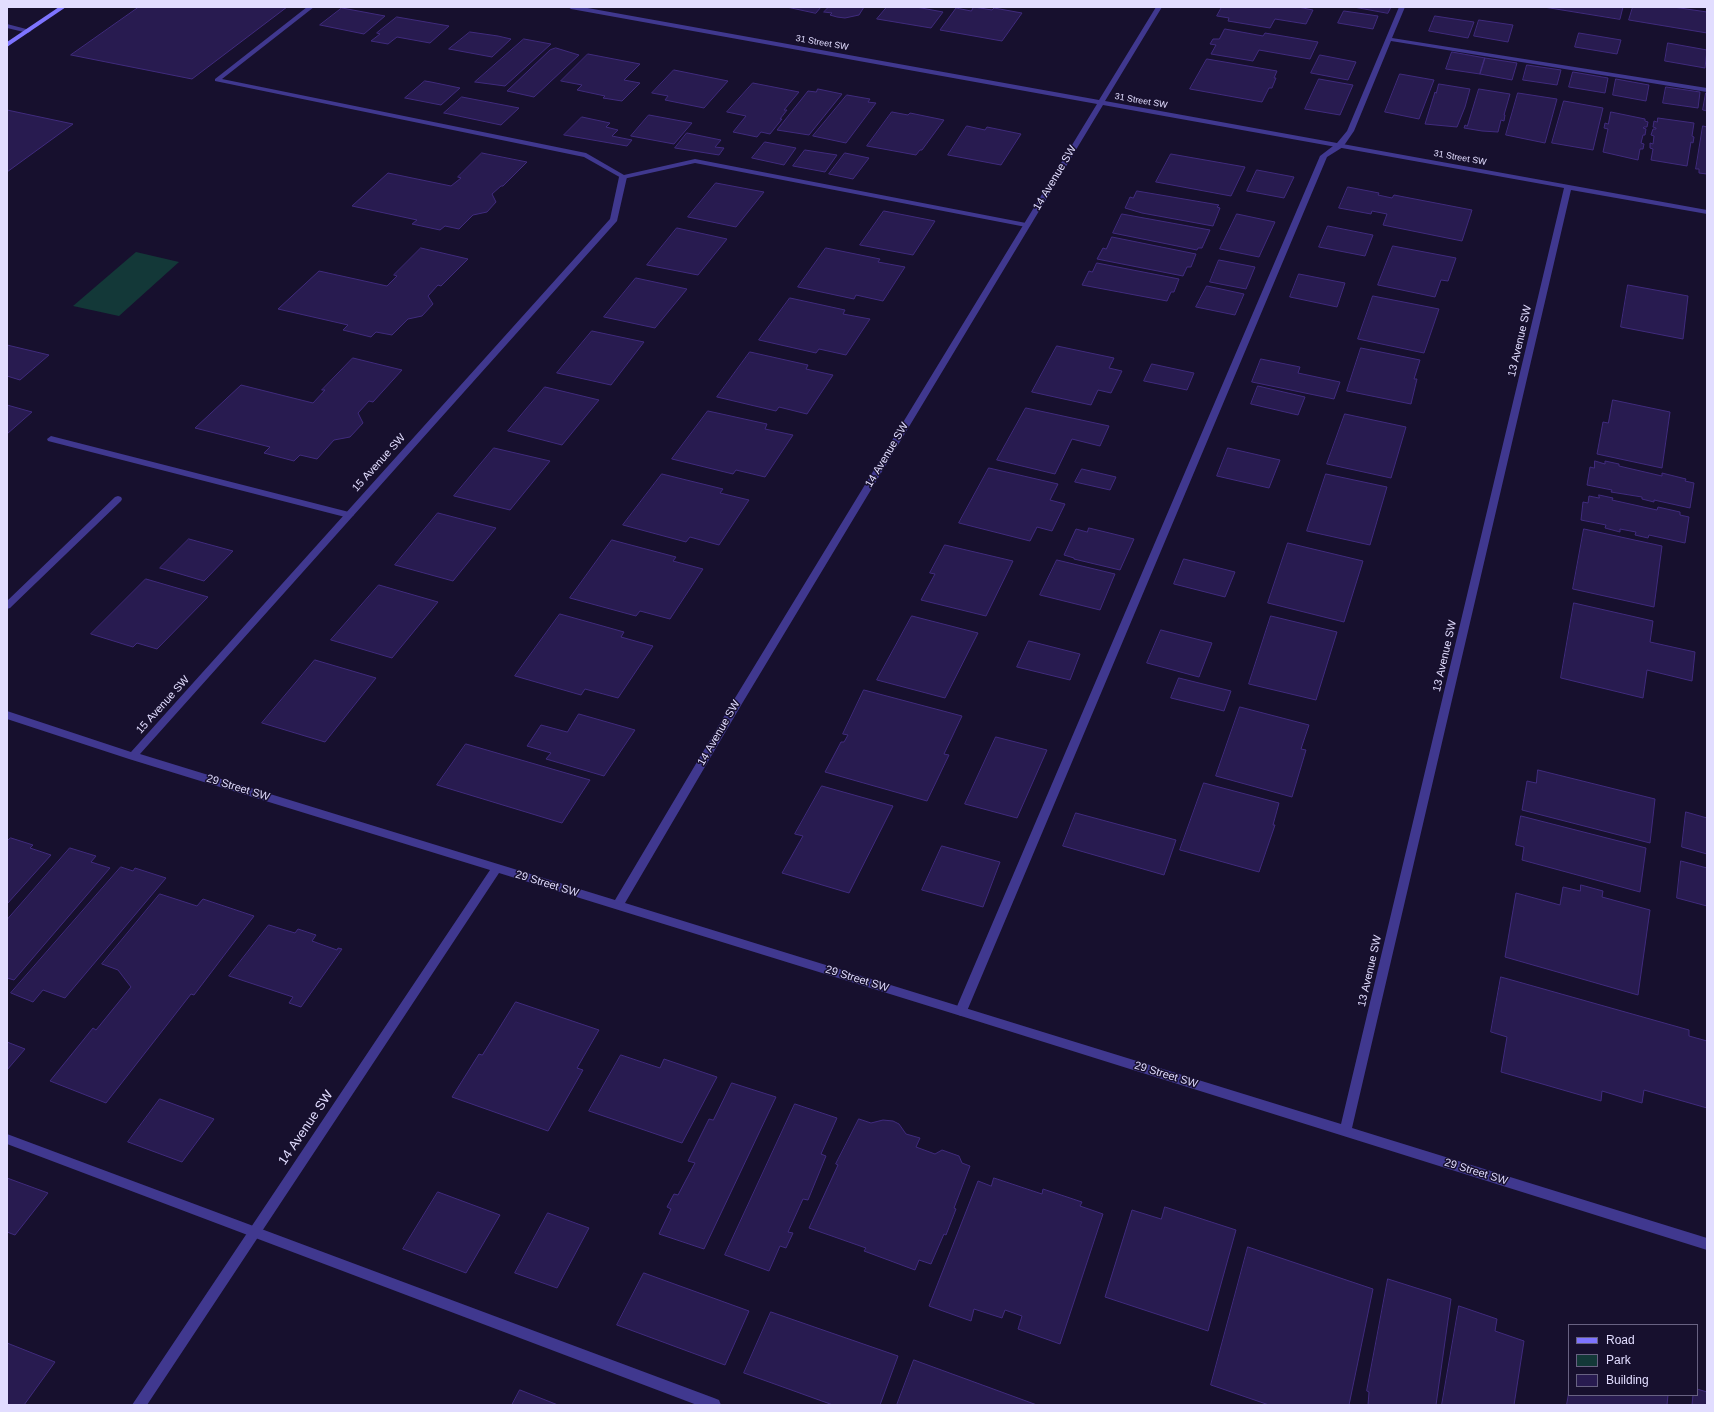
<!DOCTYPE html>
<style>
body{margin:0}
#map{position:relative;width:1714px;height:1412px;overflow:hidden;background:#17102e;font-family:Helvetica,sans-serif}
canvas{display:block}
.frame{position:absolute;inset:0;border:8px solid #e2ddff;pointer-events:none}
.legend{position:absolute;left:1568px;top:1324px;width:130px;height:72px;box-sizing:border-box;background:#17102e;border:1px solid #686282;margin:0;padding:5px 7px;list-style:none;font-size:12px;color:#e2ddff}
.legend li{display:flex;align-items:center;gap:8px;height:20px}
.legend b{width:20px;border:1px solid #686282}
</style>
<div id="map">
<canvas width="1714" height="1412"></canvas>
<div class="frame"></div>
<ul class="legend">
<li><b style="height:5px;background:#7e74ff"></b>Road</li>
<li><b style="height:11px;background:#133838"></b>Park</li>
<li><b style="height:11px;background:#281b50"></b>Building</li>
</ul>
</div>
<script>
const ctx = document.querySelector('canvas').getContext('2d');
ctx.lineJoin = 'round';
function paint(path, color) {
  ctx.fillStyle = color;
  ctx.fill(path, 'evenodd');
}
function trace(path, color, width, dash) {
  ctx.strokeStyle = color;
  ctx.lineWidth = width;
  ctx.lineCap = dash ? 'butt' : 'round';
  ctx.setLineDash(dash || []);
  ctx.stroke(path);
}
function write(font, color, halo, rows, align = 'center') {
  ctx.font = font + ' Helvetica,sans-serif';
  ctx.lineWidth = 3;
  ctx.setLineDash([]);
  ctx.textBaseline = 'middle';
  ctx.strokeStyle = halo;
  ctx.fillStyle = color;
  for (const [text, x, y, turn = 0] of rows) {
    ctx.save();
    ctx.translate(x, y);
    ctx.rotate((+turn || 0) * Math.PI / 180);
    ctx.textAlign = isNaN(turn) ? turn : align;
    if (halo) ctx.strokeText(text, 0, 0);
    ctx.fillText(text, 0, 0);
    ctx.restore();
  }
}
paint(new Path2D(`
 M136,252L179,262L119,316L73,306Z`), '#133838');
const building = new Path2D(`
 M139,7H287L192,79L71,55Z
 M787,7H821L816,13Z
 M829,7H864L859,15L845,18L837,17L830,15L832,13L824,12Z
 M887,7H916L943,12L931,28L877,19Z
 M974,7L992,10L994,8L1022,13L1002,41L940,30L956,8L971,11Z
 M1222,7H1298L1313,10L1306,24L1275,19L1270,28L1228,21L1229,18L1217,16Z
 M1354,7H1391L1388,13Z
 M1544,7H1623L1620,19Z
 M1633,7H1673L1707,12V33L1629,20Z
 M342,8L385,16L364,34L320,25Z
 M1344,11L1378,16L1373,29L1338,23Z
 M1435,16L1474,22L1468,38L1429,31Z
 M397,17L449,26L430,43L397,37L388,44L371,41L380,34L377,33Z
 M1479,20L1513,25L1508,42L1474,36Z
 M1225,29L1263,36L1265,33L1318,42L1310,59L1259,50L1253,61L1211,54L1216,45L1210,44L1213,39H1219Z
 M470,32L498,36L511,39L492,57L449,49Z
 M1579,33L1621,40L1617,54L1575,47Z
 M524,39L551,44L505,86L475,82Z
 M1668,43L1707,50L1705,68L1665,61Z
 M556,48L579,55L534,97L507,91L550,50Z
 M1452,52L1485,58L1480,74L1446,69Z
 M588,54L640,64L624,80L640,83L622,101L603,98L605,96L577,90L582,85L561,81Z
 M1320,55L1356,62L1348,80L1311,73Z
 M1485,58L1517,63L1512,80L1480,74Z
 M1207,59L1277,71L1274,78H1276L1272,88H1269L1262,102L1190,89Z
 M1527,65L1561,70L1557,85L1523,80Z
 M674,70L728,81L704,108L665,100L668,96L652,93Z
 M1573,72L1608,78L1605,93L1569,87Z
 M1400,74L1434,80L1419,119L1385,112Z
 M1319,79L1353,85L1340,115L1305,109Z
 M1616,79L1649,85L1646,101L1613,95Z
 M425,81L431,82L460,88L441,105L405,98Z
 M753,83L799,92L784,110H787L780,119H782L770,134L761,132L757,137L733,132L746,116L727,112Z
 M1439,84L1470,89L1465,107L1457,127L1425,124L1435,92L1436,93Z
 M1666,87L1700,92L1698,108L1663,103Z
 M818,89L842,94L809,135L777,130L808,91L816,92Z
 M1479,89L1510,94L1504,115H1505L1504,121L1501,120L1498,132L1482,131L1464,128L1465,125L1467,126Z
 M1518,93L1557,99L1545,143L1506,135Z
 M1706,93H1707V111L1703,110Z
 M847,95L870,99L868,102L876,103L846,143L813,136Z
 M462,97L519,108L501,125L444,113Z
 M1564,101L1603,108L1593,150L1552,143Z
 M7,110L73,124L7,172Z
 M892,112L908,115L910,113L944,120L922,150H920L916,155L867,146Z
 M1611,112L1645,119V121L1648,122L1647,127H1644L1643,128L1646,129L1645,135H1643L1641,143L1644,144L1643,149H1640L1638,160L1603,152L1608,129L1604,128L1605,123L1608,124Z
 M649,115L692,123L674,144L631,136Z
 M582,117L610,123L606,127L618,130L612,136L632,140L627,146L564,135Z
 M1658,118L1694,123L1692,136L1694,137L1693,143L1691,142L1687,166L1651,160L1653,149L1650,148V143L1653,144L1654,136L1651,135L1653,129H1656V128L1653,127L1654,121L1657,122Z
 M967,126L985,130L987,127L1021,134L1001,165L948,155Z
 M1703,126L1707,127V174L1699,173V169H1696Z
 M687,133L721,140L715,147L724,148L719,155L675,148Z
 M765,142L796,148L784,165L752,158Z
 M805,150L837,155L825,172L793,166Z
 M482,153L527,162L503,186H501L492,194L496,202L487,212L473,215L459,229L445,226L440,230L412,224L417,220L352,206L388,173L451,186L461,178L458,177Z
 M845,153L869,158L853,179L829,174Z
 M1171,154L1245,167L1231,196L1156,182Z
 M1257,170L1294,177L1284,198L1247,191Z
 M716,183L764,192L736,227L688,217Z
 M1348,187L1379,193L1378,195L1392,198L1394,195L1472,210L1462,241L1383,225L1387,214L1372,211L1371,214L1339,208Z
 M1137,191L1219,205L1217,207L1220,208L1213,226L1142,213L1125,208L1130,197L1133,198Z
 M884,211L935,221L913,255L860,245Z
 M1122,214L1210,230L1202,248H1198L1197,250L1113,233Z
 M1237,214L1275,222L1259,257L1220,249Z
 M1328,226L1373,235L1365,256L1319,247Z
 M677,228L727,239L698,275L647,265Z
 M1112,237L1196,254L1191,267H1187L1183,276L1097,259L1103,248L1106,249Z
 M1393,246L1456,258L1448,281L1441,280L1435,297L1378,285Z
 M421,248L468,259L441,286L438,285L428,296L433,304L422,316L408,319L392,335L376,332L371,337L343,330L348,325L278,309L319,271L387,286L397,276L394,275Z
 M826,248L880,259L878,262L905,267L883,301L856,295L854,299L798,287Z
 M1219,260L1255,267L1246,289L1210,282Z
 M1097,263L1179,279L1174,292H1171L1167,301L1082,285L1089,271L1092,272Z
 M1299,274L1345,283L1337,307L1290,297Z
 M636,278L687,289L655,328L604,317Z
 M1628,285L1688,296L1683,339L1621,327Z
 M1207,286L1244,294L1235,315L1196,307Z
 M1373,296L1439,309L1424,353L1358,339Z
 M790,298L845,310L843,314L870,319L846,355L819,349L816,353L759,340Z
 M592,331L644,342L611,385L557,373Z
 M7,345L49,355L20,380L7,376Z
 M1057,346L1114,358L1109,368L1122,371L1111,393L1098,390L1091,405L1032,392Z
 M1361,348L1420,360L1414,379H1417L1411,404L1347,391Z
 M750,352L808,365L806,369L833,375L807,414L779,407L776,411L717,397Z
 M353,358L402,370L373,402L369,401L358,413L363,423L350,437L334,440L317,459L300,455L294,461L264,453L270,447L195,428L241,385L313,403L325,390H322Z
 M1261,359L1300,367L1298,373L1340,382L1334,399L1252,382Z
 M1152,364L1194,373L1187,390L1144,381Z
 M1258,386L1305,397L1298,415L1251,404Z
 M545,387L599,400L562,445L508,431Z
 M1613,400L1670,412L1662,468L1597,454L1603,422L1608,423Z
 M7,405L32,412L7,434Z
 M1026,408L1109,426L1100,446L1072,439L1055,474L997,460Z
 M708,411L767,424L765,429L793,435L765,477L736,470L733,474L672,459Z
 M1345,414L1406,427L1391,478L1327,464Z
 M494,448L550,461L510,510L454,496Z
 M1228,448L1280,460L1269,488L1217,476Z
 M1595,461L1605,464V461L1619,464V466L1662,476V473L1686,479L1685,481L1694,483L1690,508L1654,500V502L1642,499V497L1611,492L1612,490L1587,485L1590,467L1594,468Z
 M989,468L1058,484L1050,500L1065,504L1052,531L1037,527L1030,541L959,523Z
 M1082,469L1116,477L1110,490L1075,482Z
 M662,474L723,489L720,493L749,500L719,545L690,537L686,542L623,525Z
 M1326,474L1387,487L1370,545L1307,531Z
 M1599,495L1613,498L1612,500L1657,510L1658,507L1680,512V515L1689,517L1685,543L1649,535L1648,538L1635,535L1636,532L1620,529V532L1605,528L1606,525L1581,520L1583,502L1588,503L1589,496L1599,498Z
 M438,513L496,528L453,581L395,565Z
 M1089,528L1134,539L1120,570L1074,559V558L1064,555L1076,529L1087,532Z
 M1584,529L1662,546L1654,607L1573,589Z
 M189,539L233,551L204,581L160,568Z
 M612,540L676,557L673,561L703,569L670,619L640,611L636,616L570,598Z
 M1288,543L1363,561L1344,622L1268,603Z
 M945,545L1013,561L986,616L921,600L935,574L930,573Z
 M1184,559L1235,572L1225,597L1174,584Z
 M1057,560L1115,574L1100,610L1040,595Z
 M146,579L208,597L157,649L137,643L133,647L91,634Z
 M379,585L438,602L392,658L331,640Z
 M1574,603L1653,621L1650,642L1695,652L1692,681L1647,670L1643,698L1561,678Z
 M560,614L624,632L621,637L653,646L618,698L585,689L581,695L515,676Z
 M912,616L978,633L945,698L877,680Z
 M1271,616L1337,632L1316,700L1249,684Z
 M1161,630L1212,643L1199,677L1147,663Z
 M1029,641L1080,654L1070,680L1017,667Z
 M315,660L376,678L325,742L262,723Z
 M1179,678L1231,691L1224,711L1171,698Z
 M864,690L962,716L944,754L949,755L927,801L825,772L841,742H844L848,735L843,734Z
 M1240,707L1309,725L1301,749L1306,750L1292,797L1216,776Z
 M579,714L635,730L604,776L546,759L551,753L527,746L541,725L567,732Z
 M996,737L1047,750L1017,818L965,804Z
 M466,744L590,780L562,823L437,785Z
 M1538,770L1655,799L1650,843L1522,810L1527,781L1536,783Z
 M1204,783L1279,803L1273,825H1275L1259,872L1180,850Z
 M822,786L893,806L849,893L782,873L803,836L795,834Z
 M1686,812L1707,818V854L1682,847Z
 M1076,813L1176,840L1164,875L1063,846Z
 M1521,816L1646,848L1640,892L1522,860L1524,847L1516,845Z
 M11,838L33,845L30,848L51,855L7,904V841Z
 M942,846L1000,862L983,907L922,890Z
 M70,848L96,856L91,862L110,868L14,980L7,978V920Z
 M1681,861L1707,868V906L1677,898Z
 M121,867L133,871L135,868L166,878L65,998L43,990L33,1002L11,993Z
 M1581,885L1603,891L1602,897L1650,910L1638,995L1505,957L1516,893L1560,905L1563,887L1580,891Z
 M160,894L197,906L203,899L254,916L194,995L191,994L106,1103L50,1081L93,1028L96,1030L131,987L118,970L102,964Z
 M269,925L295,933L298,929L316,935L312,941L337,950L338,948L342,949L301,1007L289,1003L293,997L229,976Z
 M1501,977L1689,1030V1036L1707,1041V1108L1644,1090L1642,1103L1602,1091L1601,1101L1501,1072L1507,1037L1491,1032Z
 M516,1002L599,1030L577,1068L583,1070L548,1131L452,1097L479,1054L482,1055Z
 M7,1042L25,1049L7,1070Z
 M621,1055L660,1068L664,1059L717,1077L682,1143L589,1111Z
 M732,1083L776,1097L704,1249L659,1234L671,1209L667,1207L674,1194L678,1195L695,1163L688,1161L709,1119L713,1120Z
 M160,1099L214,1119L182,1162L128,1142Z
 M795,1104L837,1118L821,1154L826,1156L808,1200L803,1199L788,1232L793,1233L786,1248L780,1246L769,1271L725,1255Z
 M859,1119L871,1123L883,1120L893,1121L899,1124L906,1134L920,1138L916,1147L935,1154L942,1150L959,1156L962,1163L970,1166L954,1208L956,1209L946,1235L944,1234L931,1264L919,1260L915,1270L864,1251L866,1248L809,1228L838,1165L836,1164Z
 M7,1178L48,1193L15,1235L7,1232Z
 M994,1178L1042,1194L1043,1189L1082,1202L1080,1206L1103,1214L1060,1344L1018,1329L1022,1316L1005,1310L1002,1318L974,1309L971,1321L929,1306L978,1181L991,1186Z
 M438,1192L500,1215L466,1273L403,1249Z
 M1165,1207L1236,1230L1208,1331L1105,1297L1132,1210L1161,1219Z
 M548,1213L589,1228L557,1288L515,1273Z
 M1248,1247L1373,1289L1349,1405H1269L1211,1385Z
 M644,1273L749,1311L725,1365L617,1325Z
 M1388,1279L1451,1299L1436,1405H1368L1369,1392L1367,1391Z
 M1459,1306L1497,1319L1495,1331L1524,1341L1514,1405H1442Z
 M771,1312L898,1356L880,1405H833L744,1373Z
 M7,1343L55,1362L24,1405H7Z
 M914,1360L1037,1405H897Z
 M1697,1389L1707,1392V1405H1692L1693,1395H1697Z
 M520,1390L558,1405H512Z
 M1569,1391V1395H1668L1667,1405H1567Z`);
paint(building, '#281b50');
trace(building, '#402b7d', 1);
paint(new Path2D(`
 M307,7H314L222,79L586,153L624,175L695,159L1026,223L1030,225L1026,227L695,163L623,179L584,157L215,81V79Z
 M1399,7H1405L1392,38L1707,88V92L1391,41L1354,131L1343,147L1327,157L967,1011L965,1014L961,1016L957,1014L955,1011L1320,156L1337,143L1347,131Z
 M7,24L30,30L31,31L28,33L7,28Z
 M51,436L349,512L354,515L349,518L48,441L47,439Z
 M118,496L121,497L122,499L121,501L10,608L7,609V601L115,497Z
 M7,1134L714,1398L719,1400L721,1405H697L7,1144Z`), '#40388f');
paint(new Path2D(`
 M568,7H582L1099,100L1156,7H1162L1105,101L1707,210V214L1571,190L1352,1128L1707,1238V1250L961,1016L499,873L147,1405H132L490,870L129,759L7,719V711L131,752L610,219L619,177L623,175H626L627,177L617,221L140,754L615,900L735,698L1097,104L571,9ZM1103,105L1564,188L1341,1124L625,903L743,702Z`), '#40388f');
paint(new Path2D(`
 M59,7H66L7,47V42Z`), '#7e74ff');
write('9px', '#e2ddff', '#17102e', [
 ["31 Street SW",822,43,10],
 ["31 Street SW",1141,101,10],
 ["31 Street SW",1460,158,10]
]);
write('11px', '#e2ddff', '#17102e', [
 ["14 Avenue SW",1055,178,-59],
 ["13 Avenue SW",1520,341,-77],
 ["14 Avenue SW",887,455,-59],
 ["15 Avenue SW",379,463,-48],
 ["13 Avenue SW",1445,656,-77],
 ["15 Avenue SW",163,705,-48],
 ["14 Avenue SW",719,733,-60],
 ["29 Street SW",238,788,17],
 ["29 Street SW",547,884,17],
 ["13 Avenue SW",1370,971,-77],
 ["29 Street SW",857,979,17],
 ["29 Street SW",1166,1075,17],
 ["29 Street SW",1476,1172,17]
]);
write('13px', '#e2ddff', '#17102e', [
 ["14 Avenue SW",306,1128,-56]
]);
</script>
